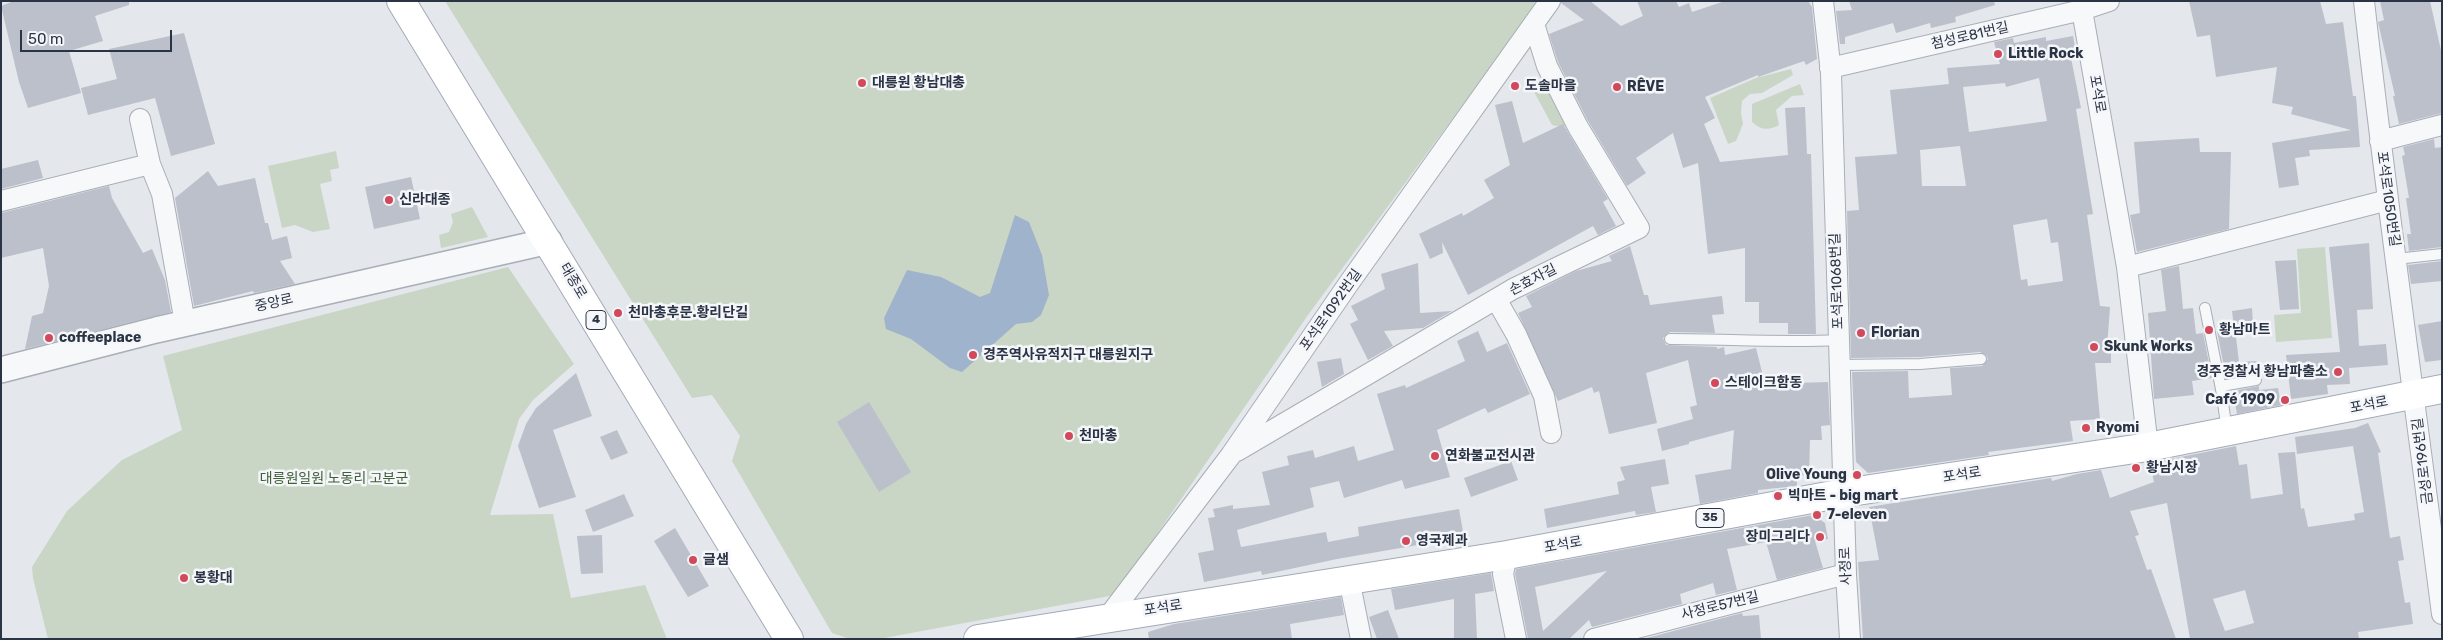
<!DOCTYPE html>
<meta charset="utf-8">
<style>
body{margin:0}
#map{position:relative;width:2443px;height:640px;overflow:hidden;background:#e4e7ec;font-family:Rubik,sans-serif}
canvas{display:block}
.frame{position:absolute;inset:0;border:2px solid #2b3445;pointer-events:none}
.scale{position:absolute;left:20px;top:30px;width:152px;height:22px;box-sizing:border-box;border:2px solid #2b3445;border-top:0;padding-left:6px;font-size:15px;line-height:18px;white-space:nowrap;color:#2b3445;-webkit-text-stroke:4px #f4f6f9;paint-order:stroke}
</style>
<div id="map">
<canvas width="2443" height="640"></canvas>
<div class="frame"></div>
<div class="scale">50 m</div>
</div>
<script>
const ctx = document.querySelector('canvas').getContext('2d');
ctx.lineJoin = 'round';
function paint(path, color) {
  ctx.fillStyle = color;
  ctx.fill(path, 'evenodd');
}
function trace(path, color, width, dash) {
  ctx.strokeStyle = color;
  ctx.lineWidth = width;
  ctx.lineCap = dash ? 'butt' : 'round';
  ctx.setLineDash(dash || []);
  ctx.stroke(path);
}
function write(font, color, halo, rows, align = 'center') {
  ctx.font = font + ' Rubik,"Noto Sans KR",sans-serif';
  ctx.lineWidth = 5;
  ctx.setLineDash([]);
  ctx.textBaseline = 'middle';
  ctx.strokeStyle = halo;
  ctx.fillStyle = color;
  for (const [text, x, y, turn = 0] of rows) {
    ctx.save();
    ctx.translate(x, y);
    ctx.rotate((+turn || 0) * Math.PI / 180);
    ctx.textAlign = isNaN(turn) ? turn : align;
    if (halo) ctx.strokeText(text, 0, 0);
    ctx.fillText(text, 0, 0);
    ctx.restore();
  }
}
paint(new Path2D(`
 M445,1H1539L1308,315L1115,595L879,639H850L832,633L732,461L740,436L712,395L692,398Z
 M1791,69L1793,75L1762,93L1750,94L1742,101L1741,113L1743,124L1736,141L1728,144L1710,98L1756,78Z
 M1544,79L1569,124L1562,127L1552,125L1533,90Z
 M1800,84L1804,95L1792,96L1776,110L1779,125C1768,131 1761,130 1752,122V104Z
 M336,151L339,168L330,170L332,181L320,184L330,229L313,232L295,225L282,228L268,166Z
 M472,207L488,237L441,248L439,235L449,232L453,222L451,214Z
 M2325,247L2332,338L2276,342L2274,315L2301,313L2297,249Z
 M508,267L574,364L533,400L519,419L490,515L553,514L571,598L645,585L667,639H48L33,578L32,567L67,511L122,460L182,430L163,356Z`), '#c9d6c5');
paint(new Path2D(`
 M1015,215L1029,222L1042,255L1049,295L1041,315L1032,322L1016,324L962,372L950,368L911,339L886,329L884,318L907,270L941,277L980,297L990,293Z`), '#9fb4cc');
paint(new Path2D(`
 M14,1H129V5L95,16L103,41L69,51L81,93L28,108L19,82L1,6Z
 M1562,1H1590L1621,26L1643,16L1637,1H1676L1679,7L1689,3L1692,12L1725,1H1808L1812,7L1817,59L1806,65L1804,61L1758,77V75L1705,97L1715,118L1704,124L1720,162L1788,155L1785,108L1805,107L1807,154H1811L1816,334H1788V323H1759V302H1745V248L1708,254L1698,163L1683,168L1673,133L1636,158L1646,173L1627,186L1588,121L1558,62L1549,34L1584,20L1561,3Z
 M1849,1H1994L1995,5L1955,17L1956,22L1931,28L1930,23L1896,33L1893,23L1845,37V44H1840L1836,11L1852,10Z
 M2189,1H2320L2326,24L2343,22L2353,96H2356L2360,147L2309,150L2310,156L2295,158L2299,185L2279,188L2272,143L2351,130L2291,114L2293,107L2272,103L2277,67L2216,77L2210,35L2197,37Z
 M2380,1H2430L2442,55V113L2399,124L2393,96H2395L2378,22L2384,20Z
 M184,33L215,144L171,156L155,98L88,115L81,88L117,79L109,49Z
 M2073,36L2077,57L2071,58L2081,108L2076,109L2093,214L2087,215L2100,306L2110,307L2107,348H2111V363H2095L2100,419L2070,421L2073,441L1988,452L1989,455L1868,473L1856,462L1852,372L1908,371L1909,398L1952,395L1950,368L1982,366L1988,359L1986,355L1980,352L1920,357L1851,358L1847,211L1859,210L1855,157L1897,154L1890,90L1949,84L1947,68L2000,64L1994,42L2013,38L2014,43L2046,37V41ZM2039,78L2047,121L1969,132L1963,87L2005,83L2006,87ZM1960,146L1966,186H1922L1920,150ZM2047,219L2051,243L2058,242L2063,281L2028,286L2027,279L2021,280L2013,225Z
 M1512,101L1523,143L1563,124L1608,199L1603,202L1616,226L1598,235L1593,226L1468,295L1442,242L1443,253L1430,259L1419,234L1462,213L1463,216L1494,198L1484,180L1510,165L1495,105Z
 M2199,138L2200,152H2231L2229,229L2137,252L2130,215L2140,213L2134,142Z
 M2434,139L2435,148L2442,147V247L2409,251L2407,234H2411L2406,198H2409L2402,156L2405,155L2403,147Z
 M38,160L43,178L1,189V169Z
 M208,171L218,186L255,178L265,223H268L272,240L287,236L292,258L280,261L295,284L254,293L253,291L194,306L175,198Z
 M411,177L420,219L374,229L365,187Z
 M109,186L112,198L143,253L152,249L165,280L171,312L25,349L32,316L43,313L49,286L43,248L1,258V213Z
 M2369,243L2373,309L2357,310L2359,346L2386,344L2388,365L2349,368L2350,384L2327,385L2328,394L2291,399L2286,355L2340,352L2329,247Z
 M1630,246L1644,295H1648L1650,305L1722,296L1724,314L1712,315L1715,333L1670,332L1663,338L1666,345L1717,347V349L1724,347L1725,355L1756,348L1765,384L1828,382L1830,425L1821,426L1822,440H1810L1809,476L1797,475V486L1758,490V493L1700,504L1695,475L1731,469L1734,430L1689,442V444L1662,451L1657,429L1693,419L1690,407L1697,405L1688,360L1646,373L1657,423L1609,434L1599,391L1594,393L1592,387L1558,401L1518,313L1532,307L1526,296L1576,271L1612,261L1609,256Z
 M2296,260L2299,309L2280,310L2275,261Z
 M2442,261V281L2411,284L2408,265Z
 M1418,263L1420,313L1452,311L1423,328L1384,331L1393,346L1368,360L1350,324L1358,320L1351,306L1385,289L1381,274Z
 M2179,266L2183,309L2193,308L2196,334L2203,333L2212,378L2192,381L2194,395L2154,399L2148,313L2166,311L2161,270Z
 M2252,308L2253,325L2234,327L2232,311Z
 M2442,321V360L2425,362L2418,325Z
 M2235,329L2239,362L2257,361L2258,373L2226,377L2217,331Z
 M1478,331L1487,352L1507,343L1530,394L1488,413L1485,408L1437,430L1450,477L1405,489L1402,480L1344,498L1339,481L1310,488L1314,507L1237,530L1241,547L1326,532L1328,542L1359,536L1358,527L1459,509L1464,537L1337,559L1262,575L1261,571L1204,582L1198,553L1214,550L1208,518L1215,517L1213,509L1233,505V509L1270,505L1262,472L1289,465L1287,456L1313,450L1315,458L1354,446L1358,461L1394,450L1377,394L1405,385L1406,388L1465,361L1457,341Z
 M1341,358L1344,374L1322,387L1317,362Z
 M576,373L592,416L553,430L576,497L539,508L518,446L526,424L536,408Z
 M2259,386V390L2278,388L2281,405L2237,414L2233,391Z
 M869,402L911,472L879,492L837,422Z
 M2368,423L2381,452L2378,453L2390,538L2400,536L2404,560L2398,561L2405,603L2410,602L2413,624L2358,632L2359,639H2190L2167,503L2130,511L2139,535L2135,536L2147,570L2151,569L2176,639H1863L1858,562L1879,560L1869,507L2051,478L2052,481L2077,474L2101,470L2110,498L2154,482L2150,463L2236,446L2239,465L2247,464L2251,499L2283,494L2278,453L2295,452L2301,509L2304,508L2308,527L2355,520L2354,514L2364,512L2353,446L2297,454L2295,437L2355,428ZM2245,590L2254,623L2225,631L2213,599Z
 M617,430L628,453L611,460L600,437Z
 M1665,459L1669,484L1651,487L1656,512L1636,515L1635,511L1547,528L1544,509L1619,494L1617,482L1625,480L1620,467Z
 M1511,461L1518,480L1471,497L1464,478Z
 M624,494L634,516L593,532L585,510Z
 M1813,515L1825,523L1828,539L1815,541L1823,568L1777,580L1766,542L1727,549L1737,590L1716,595L1713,583L1680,594L1682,604L1592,627L1589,620L1569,639H1528L1515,574L1516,569ZM1607,571L1543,631L1535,587Z
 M675,528L709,586L688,597L654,541Z
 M602,535L603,573L581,574L577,536Z
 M1491,573L1494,591L1475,594L1477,639H1454V599L1395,610L1391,589Z
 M1341,597L1344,615L1290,624L1292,639H1149L1148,632L1174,624Z
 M1388,610L1399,639H1377L1369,617Z
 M1742,613L1743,616L1759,615L1761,639H1643Z`), '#bbc0ca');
const service = new Path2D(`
 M2396,259L2442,254
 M2205,308L2221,389L2227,431
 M1670,339C1727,339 1783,343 1839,340
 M1840,365L1920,364L1981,359
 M2221,386L2256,380`);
const minor = new Path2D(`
 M1823,1L1831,73L1846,574L1850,639
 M2364,1C2387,206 2416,410 2442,614
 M2082,10L2127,267L2148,447
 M1830,68L2082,10L2109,1
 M140,119L150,164L162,194L185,323
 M2380,141L2442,125
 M1,201L150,164
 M2127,267L2388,200
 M1496,299L1516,334L1544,396L1551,433
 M1237,451L1513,289L1639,228L1578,127L1547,66L1534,24
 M1507,555L1503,574L1516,639
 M1349,579L1361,639
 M1108,617L1231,455L1349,283L1550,1
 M1594,639L1846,574`);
const tertiary = new Path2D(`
 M1,370L156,330L549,241`);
const primary = new Path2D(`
 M401,1L789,639
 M978,639L1507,555L1844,493L2148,447L2442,389`);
trace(service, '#a9aeb7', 12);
trace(minor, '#a9aeb7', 22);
trace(tertiary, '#a9aeb7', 28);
trace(primary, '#a3abb8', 30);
trace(service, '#f7f8fa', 10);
trace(minor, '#f7f8fa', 20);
trace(tertiary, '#f7f8fa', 25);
trace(primary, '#fff', 28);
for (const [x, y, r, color] of [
 [1998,54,5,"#d1495b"],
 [862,83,5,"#d1495b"],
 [1515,86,5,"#d1495b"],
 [1617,87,5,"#d1495b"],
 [389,200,5,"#d1495b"],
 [618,313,5,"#d1495b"],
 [2209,330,5,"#d1495b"],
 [1861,333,5,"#d1495b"],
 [49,338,5,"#d1495b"],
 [2094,347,5,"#d1495b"],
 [973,355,5,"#d1495b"],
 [2338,372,5,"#d1495b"],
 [1715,383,5,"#d1495b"],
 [2285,400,5,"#d1495b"],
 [2086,428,5,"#d1495b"],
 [1069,436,5,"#d1495b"],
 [1435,456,5,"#d1495b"],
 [2136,468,5,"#d1495b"],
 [1857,475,5,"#d1495b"],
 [1778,496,5,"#d1495b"],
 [1817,515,5,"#d1495b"],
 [1820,537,5,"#d1495b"],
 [1406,541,5,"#d1495b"],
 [693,560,5,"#d1495b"],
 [184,578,5,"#d1495b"]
]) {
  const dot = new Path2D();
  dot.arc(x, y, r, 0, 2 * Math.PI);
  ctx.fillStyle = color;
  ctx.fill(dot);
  trace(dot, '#f4f6f9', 2);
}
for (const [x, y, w] of [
 [596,320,20],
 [1710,518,28]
]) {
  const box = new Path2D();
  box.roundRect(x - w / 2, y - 9.5, w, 19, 4);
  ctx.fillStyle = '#f4f6f9';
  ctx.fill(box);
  trace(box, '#2b3445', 1);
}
write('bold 12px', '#2b3445', null, [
 ["4",596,320],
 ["35",1710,518]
]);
write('14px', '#2b3445', '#f4f6f9', [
 ["첨성로81번길",1970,36,-13],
 ["포석로",2097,94,80],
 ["포석로1050번길",2388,199,82],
 ["손효자길",1533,280,-27],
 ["태종로",573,281,59],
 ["포석로1068번길",1837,281,-92],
 ["중앙로",274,303,-13],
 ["포석로1092번길",1331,310,-55],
 ["포석로",2369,405,-11],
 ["금성로196번길",2423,461,-97],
 ["포석로",1962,475,-9],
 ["포석로",1563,545,-10],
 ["사정로",1846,566,-92],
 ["사정로57번길",1720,606,-14],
 ["포석로",1163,608,-9]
]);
write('bold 14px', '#2b3445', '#f4f6f9', [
 ["Little Rock",2008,54],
 ["대릉원 황남대총",872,83],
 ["도솔마을",1525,86],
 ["RÊVE",1627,87],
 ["신라대종",399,200],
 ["천마총후문.황리단길",628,313],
 ["황남마트",2219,330],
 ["Florian",1871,333],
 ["coffeeplace",59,338],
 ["Skunk Works",2104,347],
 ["경주역사유적지구 대릉원지구",983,355],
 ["경주경찰서 황남파출소",2328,372,"right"],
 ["스테이크함동",1725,383],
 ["Café 1909",2275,400,"right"],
 ["Ryomi",2096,428],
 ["천마총",1079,436],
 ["연화불교전시관",1445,456],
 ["황남시장",2146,468],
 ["Olive Young",1847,475,"right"],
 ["빅마트 - big mart",1788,496],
 ["7-eleven",1827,515],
 ["장미그리다",1810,537,"right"],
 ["영국제과",1416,541],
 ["글샘",703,560],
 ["봉황대",194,578]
], 'left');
write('14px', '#3f6138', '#f4f6f9', [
 ["대릉원일원 노동리 고분군",334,479]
]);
</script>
